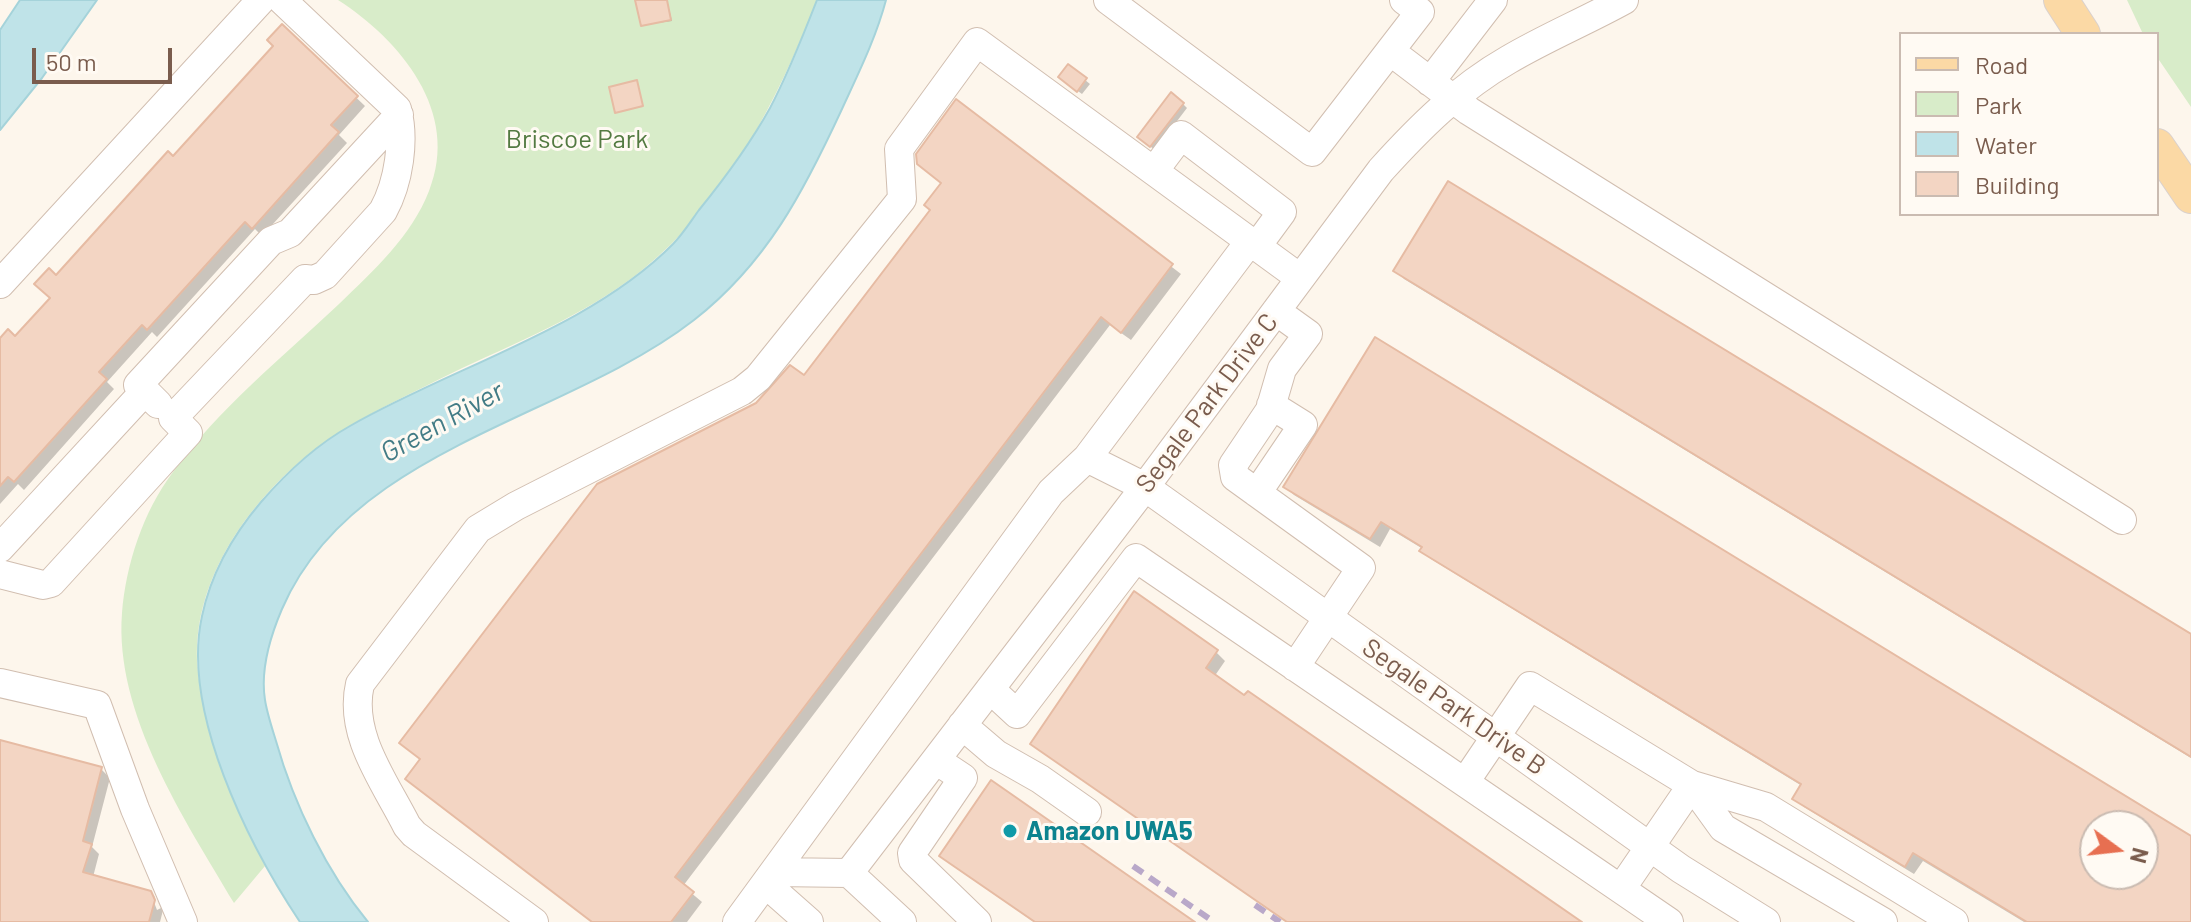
<!DOCTYPE html>
<style>
body{margin:0}
#map{position:relative;width:2191px;height:922px;overflow:hidden;background:#fdf6ec;font-family:Barlow,sans-serif}
canvas{display:block}
.legend{position:absolute;left:1899px;top:32px;width:260px;height:184px;box-sizing:border-box;background:#fffaf3;border:2px solid #cabbb1;margin:0;padding:10px 14px;list-style:none;font-size:24px;color:#7a5c4d}
.legend li{display:flex;align-items:center;gap:16px;height:40px}
.legend b{width:40px;border:2px solid #cabbb1}
.north{position:absolute;left:2079px;top:810px;width:80px;height:80px;box-sizing:border-box;background:#fffaf3;border:2px solid #cabbb1;border-radius:50%;rotate:105deg;font-size:22px;font-weight:700;line-height:32px;text-align:center;color:#7a5c4d}
.north::after{content:'';display:block;margin:auto;width:28px;height:36px;background:#e76f51;clip-path:polygon(50% 0,100% 100%,50% 72%,0 100%)}
.scale{position:absolute;left:32px;top:48px;width:140px;height:36px;box-sizing:border-box;border:4px solid #7a5c4d;border-top:0;padding-left:10px;font-size:24px;line-height:28px;white-space:nowrap;color:#7a5c4d;-webkit-text-stroke:6px #fffaf3;paint-order:stroke}
</style>
<div id="map">
<canvas width="2191" height="922"></canvas>
<ul class="legend">
<li><b style="height:10px;background:#fbd9a5"></b>Road</li>
<li><b style="height:22px;background:#d8ecc9"></b>Park</li>
<li><b style="height:22px;background:#bfe3e8"></b>Water</li>
<li><b style="height:22px;background:#f3d5c3"></b>Building</li>
</ul>
<div class="north">N</div>
<div class="scale">50 m</div>
</div>
<script>
const ctx = document.querySelector('canvas').getContext('2d');
ctx.lineJoin = 'round';
function paint(path, color) {
  ctx.fillStyle = color;
  ctx.fill(path, 'evenodd');
}
function trace(path, color, width, dash) {
  ctx.strokeStyle = color;
  ctx.lineWidth = width;
  ctx.lineCap = dash ? 'butt' : 'round';
  ctx.setLineDash(dash || []);
  ctx.stroke(path);
}
function write(font, color, halo, rows, align = 'center') {
  ctx.font = font + ' Barlow,sans-serif';
  ctx.lineWidth = 6;
  ctx.setLineDash([]);
  ctx.textBaseline = 'middle';
  ctx.strokeStyle = halo;
  ctx.fillStyle = color;
  for (const [text, x, y, turn = 0] of rows) {
    ctx.save();
    ctx.translate(x, y);
    ctx.rotate((+turn || 0) * Math.PI / 180);
    ctx.textAlign = isNaN(turn) ? turn : align;
    if (halo) ctx.strokeText(text, 0, 0);
    ctx.fillText(text, 0, 0);
    ctx.restore();
  }
}
paint(new Path2D(`
 M338,0H817C778,99 726,203 641,271C583,317 516,342 450,374C416,391 381,407 348,427C267,475 187,572 198,672C205,741 236,804 265,866L234,903C185,820 114,714 122,613C126,564 143,512 173,472C219,408 282,358 339,304C374,270 411,237 429,191C461,112 400,40 338,0Z
 M2127,0H2191V107L2157,57V34H2143Z`), '#d8ecc9');
const water = new Path2D(`
 M20,0H97L42,78L0,130V30Z
 M817,0H886C876,38 858,74 842,109C804,191 767,263 694,320C567,419 351,448 282,609C270,637 260,669 265,700C267,713 272,728 276,741C294,805 327,872 368,922H300C248,844 181,711 202,616C211,573 233,535 261,502C287,472 316,445 350,426C452,367 589,329 673,244C683,234 691,221 699,210C725,178 750,144 770,108C788,74 803,36 817,0Z`);
paint(water, '#bfe3e8');
trace(water, '#a5d3da', 2);
paint(new Path2D(`
 M651,0H667L672,21L643,25Z
 M282,27L365,106L339,135L347,143L262,236L255,229L157,337L152,332L107,382L114,389L24,490L18,484L0,504V341L15,339L52,298L56,278L173,159L276,46Z
 M1069,67L1090,84L1082,94L1064,81Z
 M957,102L1181,274L1131,340L1110,325L683,886L702,902L687,922H592L416,788L407,779L422,760L402,743L805,378L932,210L943,184Z
 M1183,104L1187,108L1155,150L1143,141Z
 M1396,270L2191,636V758L1404,279Z
 M1376,340L2191,838V922H2024L1923,861L1914,874L1804,807L1795,798L1802,786L1431,559L1423,549L1390,529L1380,547L1294,495L1285,487ZM2095,826H2143V874H2095Z
 M1216,652L1225,661L1214,677L1578,922H1286L1042,752L1033,744Z
 M0,742L101,769L110,778L92,847L99,854L93,877L150,893L155,897H152L157,910L161,908L157,900L163,910L160,922H0Z
 M941,855L1192,922H1034L950,864Z`), '#0003');
const building = new Path2D(`
 M635,0H667L671,20L641,26Z
 M282,24L358,96L331,125L339,132L252,229L245,222L147,330L142,325L99,372L107,379L14,482L8,477L0,486V338L8,329L15,336L50,298L34,284L49,268L56,275L168,151L173,156L273,46L267,40Z
 M1068,64L1087,78L1077,92L1058,77Z
 M637,80L643,106L615,113L609,87Z
 M1171,92L1184,103L1150,147L1137,137Z
 M956,99L1173,264L1121,333L1101,317L675,877L694,892L671,922H592L405,779L420,759L399,743L597,484L756,403L790,365L804,375L930,210L924,205L941,183L917,164L916,154Z
 M1448,181L2191,634V757L1393,271Z
 M1375,337L2191,836V922H2027L1913,853L1905,867L1792,799L1801,784L1419,551L1422,547L1381,522L1370,539L1283,487ZM2095,826H2143V874H2095Z
 M1134,591L1218,650L1206,668L1244,695L1248,691L1582,922H1287L1030,744Z
 M0,740L102,767L83,841L92,844L83,872L151,891L155,900L149,922H0Z
 M991,780L1195,922H1035L939,856Z`);
paint(building, '#f3d5c3');
trace(building, '#e6bba3', 2);
const minor = new Path2D(`
 M1108,0L1312,152L1420,12L1404,0
 M1390,51L1469,111L2122,520
 M1430,82L1493,0
 M1154,171L1181,135L1282,212L1257,246
 M0,284L261,0
 M1276,311L1308,334L1282,369L1270,410L1233,465L1235,477L1361,568L1295,667
 M145,391L138,385L271,241L290,233L399,115
 M1087,458L1250,241
 M1257,493L1303,425L1271,405
 M0,548L145,391L158,404
 M0,574L43,585L51,583L188,433L173,418L305,279L314,280L325,275L383,211C399,182 405,140 397,109L282,0
 M0,683L97,705L135,809L183,922
 M990,689L1017,714L1136,558L1669,922
 M962,725L996,754L1040,779L1087,812
 M936,760L963,778L912,853L913,860L977,922
 M1465,782L1530,686L1692,785L1766,807L1954,922
 M774,872L849,873
 M849,873L1145,487L1381,170C1419,128 1459,88 1508,60C1545,38 1586,21 1624,0
 M849,873L902,922
 M766,884L809,922
 M1621,889L1692,785L1723,828L1883,922
 M534,922L414,834L407,826C385,782 348,735 360,684L478,529L516,506L742,391L758,378L902,199L899,149L977,42L1300,278
 M737,922L1051,492L1087,458L1145,487L1681,869L1766,922`);
const major = new Path2D(`
 M2061,0L2083,34
 M2157,146L2191,196`);
trace(minor, '#d1beb0', 30);
trace(major, '#dad1cd', 36);
trace(minor, '#fff', 28);
trace(major, '#fbd9a5', 34);
trace(new Path2D(`
 M1133,866L1214,922
 M1255,905L1280,922`), '#b9a8c9', 6, [12, 8]);
for (const [x, y, r, color] of [
 [1010,831,8,"#0f9aa8"]
]) {
  const dot = new Path2D();
  dot.arc(x, y, r, 0, 2 * Math.PI);
  ctx.fillStyle = color;
  ctx.fill(dot);
  trace(dot, '#fffaf3', 3);
}
write('26px', '#537a41', '#fffaf3', [
 ["Briscoe Park",577,139]
]);
write('26px', '#7a5c4d', '#fffaf3', [
 ["Segale Park Drive C",1207,403,-53],
 ["Segale Park Drive B",1454,707,35]
]);
write('bold 26px', '#0d838f', '#fffaf3', [
 ["Amazon UWA5",1026,831]
], 'left');
write('italic 28px', '#437c86', '#fffaf3', [
 ["Green River",442,422,-29]
]);
</script>
